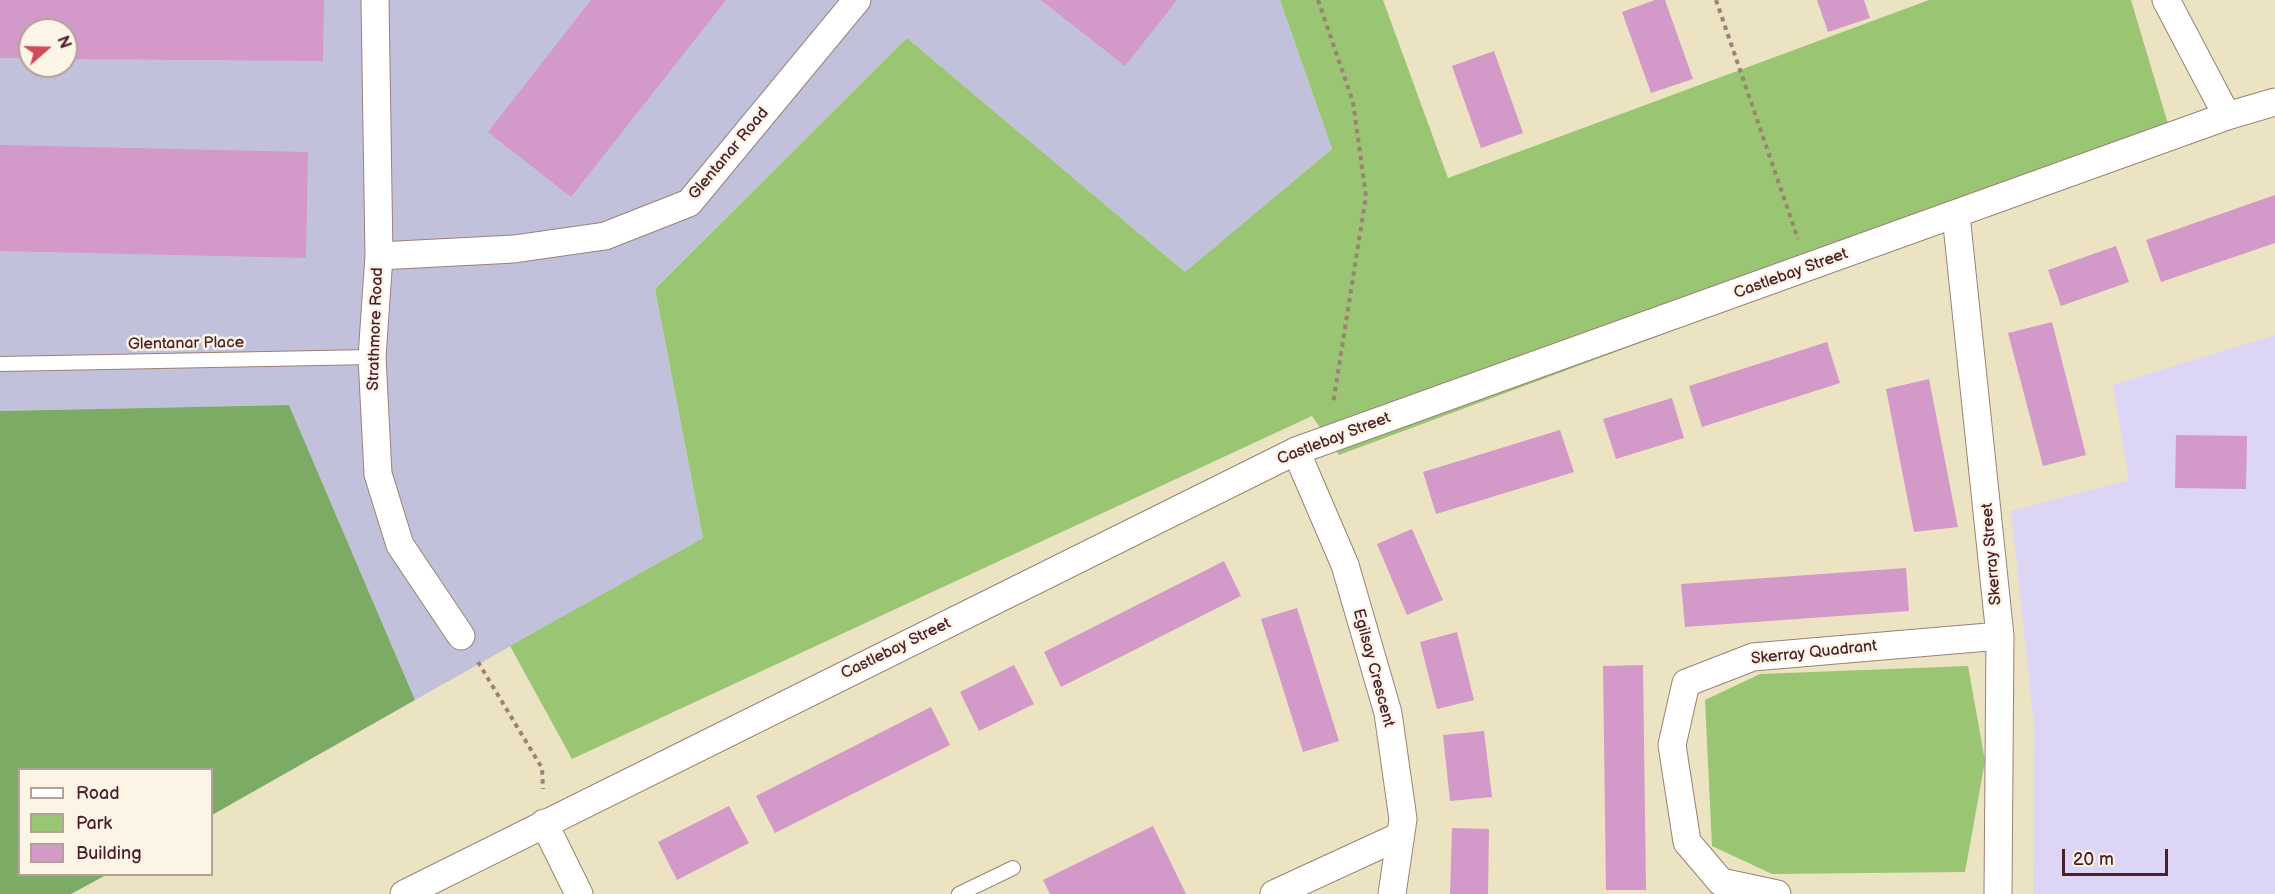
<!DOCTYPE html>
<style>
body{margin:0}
#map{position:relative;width:2275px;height:894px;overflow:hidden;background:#ece3c2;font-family:"Balsamiq Sans",sans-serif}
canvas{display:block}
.legend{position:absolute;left:18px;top:768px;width:195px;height:108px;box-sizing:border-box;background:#fcf5e5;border:2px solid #b59f9b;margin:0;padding:8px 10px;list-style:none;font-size:18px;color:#4a1f2b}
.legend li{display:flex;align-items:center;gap:12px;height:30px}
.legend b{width:30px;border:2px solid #b59f9b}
.north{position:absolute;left:18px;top:18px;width:60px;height:60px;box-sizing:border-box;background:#fcf5e5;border:2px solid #b59f9b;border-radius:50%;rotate:70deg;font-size:16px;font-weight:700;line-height:24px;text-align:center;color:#4a1f2b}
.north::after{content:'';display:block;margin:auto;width:21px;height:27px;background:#d1495b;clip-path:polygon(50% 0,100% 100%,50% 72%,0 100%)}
.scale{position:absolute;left:2062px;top:849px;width:106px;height:27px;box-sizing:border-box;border:3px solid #4a1f2b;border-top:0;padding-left:8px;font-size:18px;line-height:21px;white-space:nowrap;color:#4a1f2b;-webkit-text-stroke:4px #fcf5e5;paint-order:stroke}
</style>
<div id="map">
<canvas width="2275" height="894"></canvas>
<ul class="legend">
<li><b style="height:8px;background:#fff"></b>Road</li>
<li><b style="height:16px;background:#9ac673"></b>Park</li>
<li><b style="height:16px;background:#d399c8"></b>Building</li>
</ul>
<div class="north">N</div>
<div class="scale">20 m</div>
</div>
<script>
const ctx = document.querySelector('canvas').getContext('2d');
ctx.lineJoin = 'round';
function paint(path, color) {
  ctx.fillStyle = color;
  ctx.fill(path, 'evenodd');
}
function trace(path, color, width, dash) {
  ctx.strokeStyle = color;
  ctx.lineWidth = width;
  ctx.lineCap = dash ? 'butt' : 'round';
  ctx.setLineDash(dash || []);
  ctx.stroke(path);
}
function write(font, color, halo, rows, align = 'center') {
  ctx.font = font + ' "Balsamiq Sans",sans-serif';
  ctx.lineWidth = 5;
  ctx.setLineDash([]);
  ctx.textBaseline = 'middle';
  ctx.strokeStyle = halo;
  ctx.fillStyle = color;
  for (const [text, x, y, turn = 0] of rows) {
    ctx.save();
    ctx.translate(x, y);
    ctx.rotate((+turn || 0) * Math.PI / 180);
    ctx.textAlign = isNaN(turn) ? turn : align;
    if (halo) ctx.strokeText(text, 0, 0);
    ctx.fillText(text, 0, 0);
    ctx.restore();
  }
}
paint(new Path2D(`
 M2275,335V894H2033L2034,726L2011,511L2129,480L2113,385Z`), '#ddd5f6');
paint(new Path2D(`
 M0,0H1280L1332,149L1185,272L907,38L655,289L703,538L415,700L289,405L0,411ZM30,30H66V66H30Z`), '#c2c1dc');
paint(new Path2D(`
 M1280,0H1383L1448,178L1929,0H2131L2174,144L1339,455L1312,416L572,759L510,646L703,538L655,289L907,38L1185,272L1332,149Z
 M1968,666L1985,761L1965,872L1772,874L1712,846L1705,700L1760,674Z`), '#9ac673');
paint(new Path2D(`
 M289,405L415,700L212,815V770H20V874L106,875L71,894H0V411Z`), '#7bab65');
paint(new Path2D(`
 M0,0H324L323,61L66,59V30H30V58H0Z
 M591,0H726L571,197L488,132Z
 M1041,0H1177L1125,66Z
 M1655,0H1665L1693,79L1651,93L1622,12Z
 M1817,0H1864L1870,18L1828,32Z
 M1494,51L1523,133L1481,148L1452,66Z
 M0,145L308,152L306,258L0,251Z
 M2275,195V243L2161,282L2146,240Z
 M2116,246L2129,282L2061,306L2048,270Z
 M2052,322L2086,455L2043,466L2008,333Z
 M1827,342L1840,383L1702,427L1689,386Z
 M1929,379L1958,527L1914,532L1886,389Z
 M1672,398L1684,438L1616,459L1603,419Z
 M1560,430L1574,472L1436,514L1423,472Z
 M2176,435L2247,436L2246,489L2175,488Z
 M1412,529L1443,600L1407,615L1377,544Z
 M1224,561L1241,596L1061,687L1044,652Z
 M1906,568L1909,611L1685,627L1681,584Z
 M1297,608L1339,741L1303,752L1261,619Z
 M1457,632L1474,700L1437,709L1420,642Z
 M1014,665L1034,704L979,731L960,692Z
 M1643,665L1646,890H1606L1603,666Z
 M931,707L950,745L775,833L756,796Z
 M1484,731L1492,797L1450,801L1443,735Z
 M729,806L749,843L677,880L658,842Z
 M1153,826L1186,894H1050L1043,880Z
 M1452,828L1489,829L1488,894H1450Z`), '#d399c8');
const service = new Path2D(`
 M0,364L372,357
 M959,894L1013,868`);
const minor = new Path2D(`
 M375,0L379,256L372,357L378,474L400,545L461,636
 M2166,0L2227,116
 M1956,215L2000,636L1998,894
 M379,256L514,249L605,236L689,203L857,0
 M1296,451L1345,565L1388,713L1403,819L1392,894
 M544,823L579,894
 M404,894L1296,451L2227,116L2275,102
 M1274,894L1400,836
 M1777,894L1721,882L1687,842L1672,745L1686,683L1753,657L2000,636`);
trace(service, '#9b8176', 16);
trace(minor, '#9b8176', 29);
trace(new Path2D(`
 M1318,0L1353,102L1366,196L1333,404
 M1716,0L1798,239
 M478,662L542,768L543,789`), '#9b8176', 4, [4.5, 4.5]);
trace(service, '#fff', 14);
trace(minor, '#fff', 27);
write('16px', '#4a1f2b', '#fcf5e5', [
 ["Glentanar Road",729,154,-50],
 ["Castlebay Street",1791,274,-20],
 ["Strathmore Road",376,329,-88],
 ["Glentanar Place",186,344,-1],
 ["Castlebay Street",1334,439,-21],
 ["Skerray Street",1992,554,-95],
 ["Castlebay Street",896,649,-26],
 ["Skerray Quadrant",1814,653,-6],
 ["Egilsay Crescent",1373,668,75]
]);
</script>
